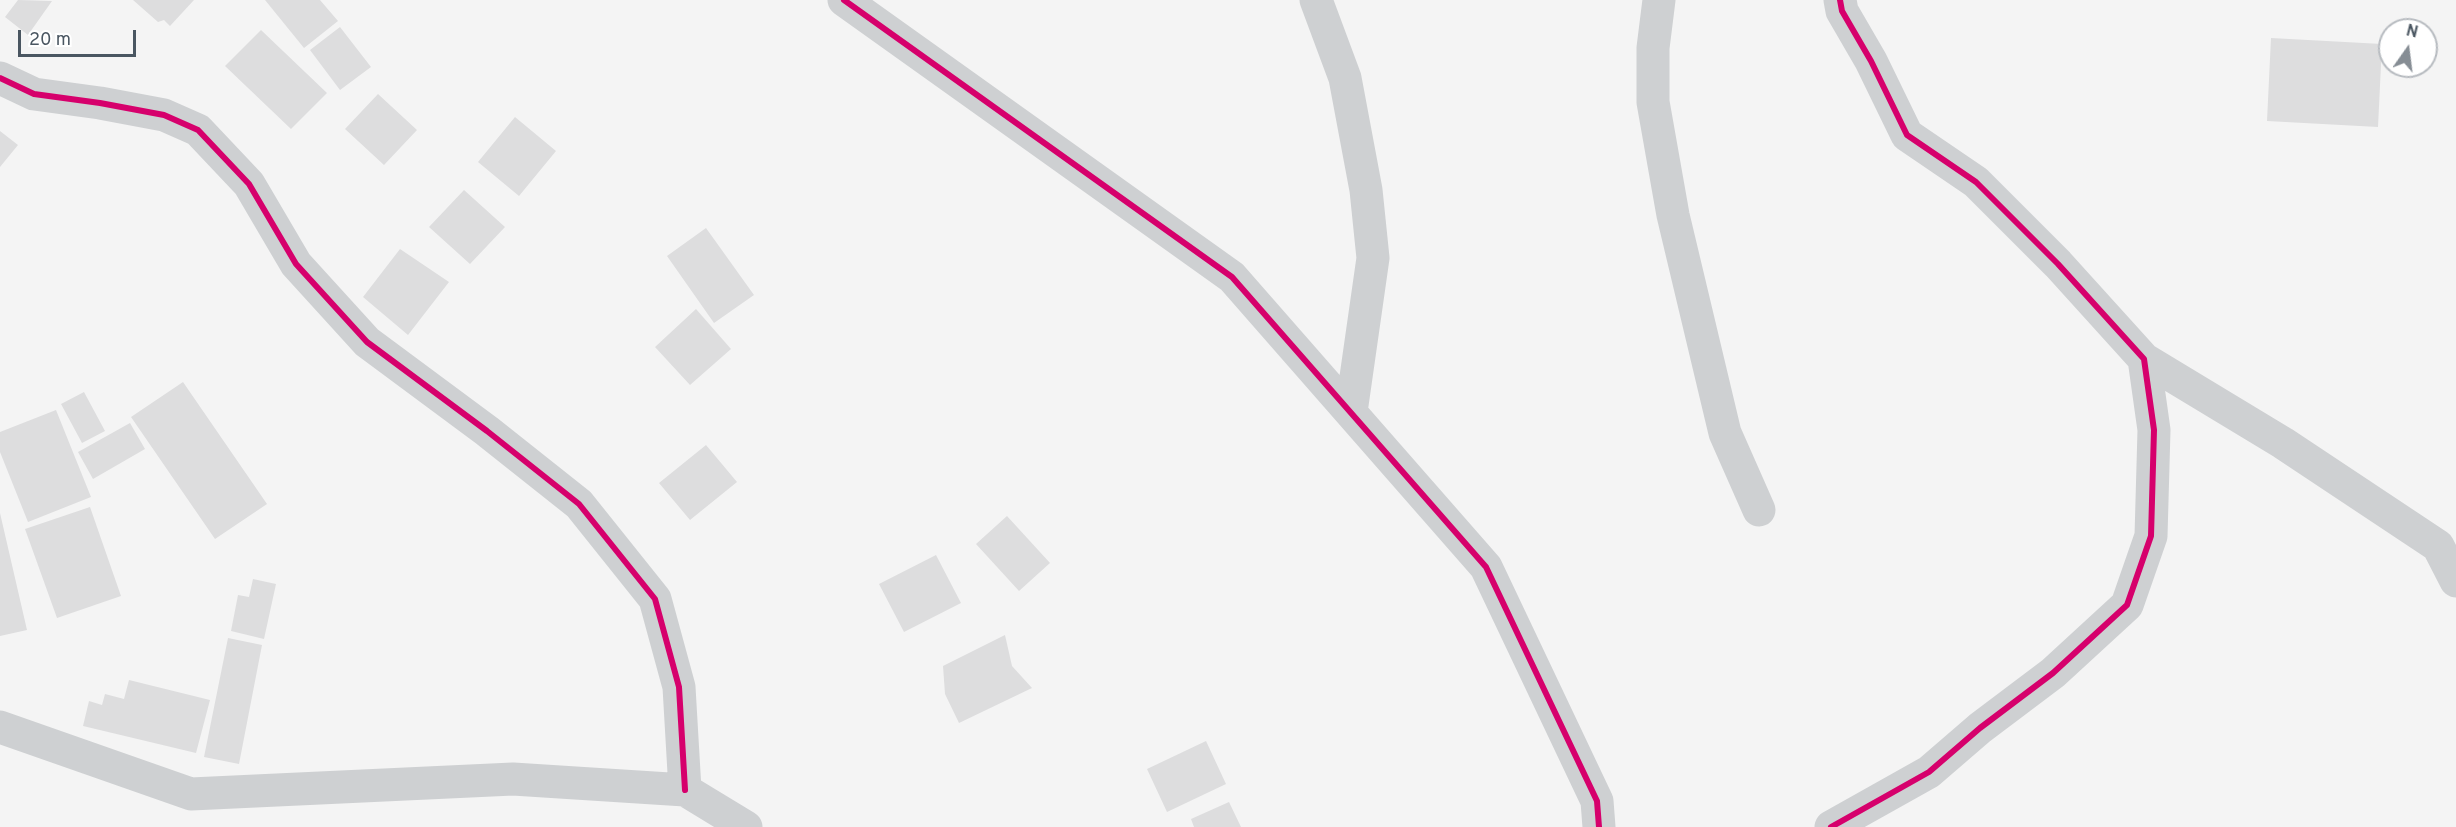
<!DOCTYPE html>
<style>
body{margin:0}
#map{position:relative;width:2456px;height:827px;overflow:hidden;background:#f4f4f4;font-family:Overpass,sans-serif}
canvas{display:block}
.north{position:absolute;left:2378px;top:18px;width:60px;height:60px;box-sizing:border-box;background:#fff;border:2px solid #b7bbc0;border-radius:50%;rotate:14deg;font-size:16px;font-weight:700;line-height:24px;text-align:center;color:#4a5661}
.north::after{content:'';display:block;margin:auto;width:21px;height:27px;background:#868d94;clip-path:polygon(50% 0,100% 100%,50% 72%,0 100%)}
.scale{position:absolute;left:18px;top:30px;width:118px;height:27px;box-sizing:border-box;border:3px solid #4a5661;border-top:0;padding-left:8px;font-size:18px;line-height:21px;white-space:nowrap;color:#4a5661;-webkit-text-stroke:4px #fff;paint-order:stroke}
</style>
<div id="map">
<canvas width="2456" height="827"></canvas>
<div class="north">N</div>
<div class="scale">20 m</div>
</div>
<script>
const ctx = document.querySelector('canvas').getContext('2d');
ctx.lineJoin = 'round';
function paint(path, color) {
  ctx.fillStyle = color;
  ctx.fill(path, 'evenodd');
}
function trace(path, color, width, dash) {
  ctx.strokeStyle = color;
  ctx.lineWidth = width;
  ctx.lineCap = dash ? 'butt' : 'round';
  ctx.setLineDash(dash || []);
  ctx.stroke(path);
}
paint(new Path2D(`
 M18,0L52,1L28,35L5,17Z
 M133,0H194L170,26L164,20L158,22Z
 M265,0H320L338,21L304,48Z
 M340,27L371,67L340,90L310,50Z
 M261,30L327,93L291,129L225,66Z
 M2271,38L2382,44L2378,127L2267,121Z
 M378,94L417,130L384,165L345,129Z
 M515,117L556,151L519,196L478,162Z
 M0,131L18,145L0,167Z
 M464,190L505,227L470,264L429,227Z
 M706,228L754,295L714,323L667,256Z
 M400,249L449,282L408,335L363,297Z
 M696,309L731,349L690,385L655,347Z
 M183,382L267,504L215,539L131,417Z
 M84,392L105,431L82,443L61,404Z
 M56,410L91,497L28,522L0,452V432Z
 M130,423L145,449L93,479L78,452Z
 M706,445L737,482L690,520L659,483Z
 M90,507L121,596L57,618L25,529Z
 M0,513L27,630L0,636Z
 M1007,516L1050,563L1019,591L976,544Z
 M936,555L961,603L904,632L879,584Z
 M253,579L276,584L264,639L231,631L238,595L249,597Z
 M1005,635L1012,666L1032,688L959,723L945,694L943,666Z
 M228,638L262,645L239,764L204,757Z
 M129,680L210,700L196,753L83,726L89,701L102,705L105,694L124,699Z
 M1206,741L1226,784L1167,812L1147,769Z
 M1229,802L1241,827H1194L1191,819Z`), '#ddddde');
trace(new Path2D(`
 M844,0L1232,277L1486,567L1597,801L1599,827
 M1316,0L1345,78L1366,190L1373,258L1351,412
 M1659,0L1653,48V102L1673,215L1725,433L1759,510
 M0,78L34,94L100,103L164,115L198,130L249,184L296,264L367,342L487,431L579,504L655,599L679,687L685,790
 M2144,359L2283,443L2438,546L2456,581
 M0,727L191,794L513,779L685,790L746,827
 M1831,827L1929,772L1980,728L2053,673L2127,605L2151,536L2154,430L2144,359L2058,264L1976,182L1907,135L1871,61L1842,11L1840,0`), '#ced0d2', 33);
trace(new Path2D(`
 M844,0L1232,277L1486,567L1597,801L1599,827
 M0,78L34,94L100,103L164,115L198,130L249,184L296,264L367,342L487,431L579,504L655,599L679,687L685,790
 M1831,827L1929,772L1980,728L2053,673L2127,605L2151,536L2154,430L2144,359L2058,264L1976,182L1907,135L1871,61L1842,11L1840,0`), '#d6006c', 6);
</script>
